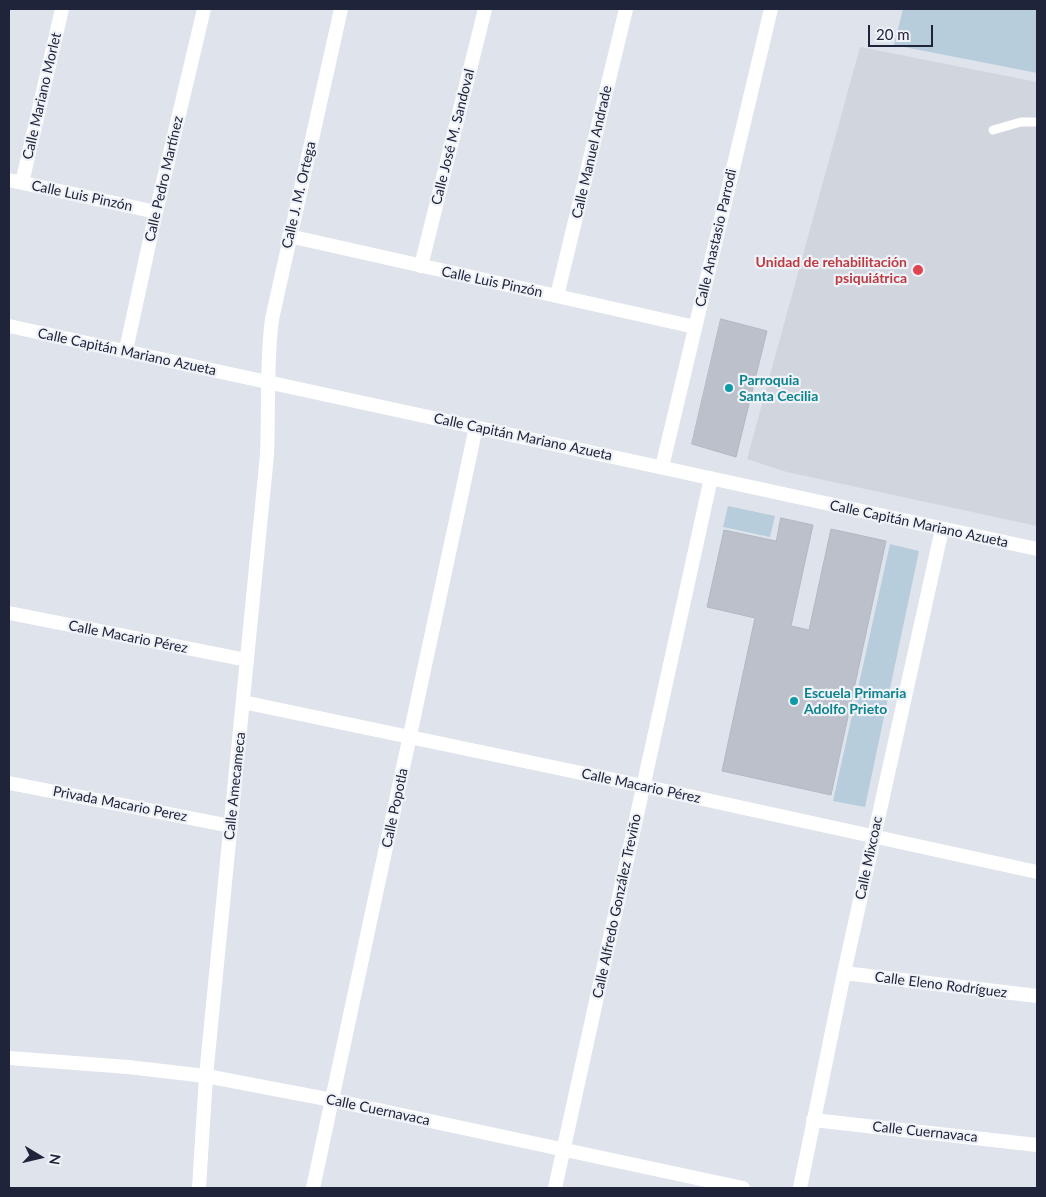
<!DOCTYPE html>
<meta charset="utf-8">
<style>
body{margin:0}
#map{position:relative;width:1046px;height:1197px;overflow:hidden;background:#dfe3eb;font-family:Lato,sans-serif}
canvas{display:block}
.frame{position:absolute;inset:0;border:10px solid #20243b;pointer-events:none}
.north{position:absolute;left:15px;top:1132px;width:50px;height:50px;-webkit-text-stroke:4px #eff2f7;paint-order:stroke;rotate:99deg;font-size:14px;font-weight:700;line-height:20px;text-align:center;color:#20243b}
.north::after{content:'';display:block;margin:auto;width:18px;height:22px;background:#20243b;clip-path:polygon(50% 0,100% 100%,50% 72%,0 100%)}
.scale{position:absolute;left:868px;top:25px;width:65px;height:22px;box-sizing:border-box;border:2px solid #20243b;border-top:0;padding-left:6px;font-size:15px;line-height:18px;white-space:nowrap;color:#20243b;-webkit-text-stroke:4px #eff2f7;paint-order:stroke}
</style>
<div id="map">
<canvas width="1046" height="1197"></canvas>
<div class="frame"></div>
<div class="north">N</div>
<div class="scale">20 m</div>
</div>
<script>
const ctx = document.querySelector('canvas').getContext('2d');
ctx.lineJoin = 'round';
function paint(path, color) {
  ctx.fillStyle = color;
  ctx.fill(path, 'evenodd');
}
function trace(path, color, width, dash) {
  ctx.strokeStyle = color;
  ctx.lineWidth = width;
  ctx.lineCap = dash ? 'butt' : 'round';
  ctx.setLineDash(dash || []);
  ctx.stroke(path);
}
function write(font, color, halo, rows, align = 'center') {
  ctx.font = font + ' Lato,sans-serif';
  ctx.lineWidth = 4.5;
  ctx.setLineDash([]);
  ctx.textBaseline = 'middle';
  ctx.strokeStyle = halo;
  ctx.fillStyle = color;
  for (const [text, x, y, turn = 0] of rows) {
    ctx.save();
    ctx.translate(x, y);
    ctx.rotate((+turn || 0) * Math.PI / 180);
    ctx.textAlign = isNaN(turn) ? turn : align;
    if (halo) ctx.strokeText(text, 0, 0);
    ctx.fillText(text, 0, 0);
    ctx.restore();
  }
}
paint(new Path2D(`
 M860,47L1037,82V526L787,472L747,459Z`), '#d0d5de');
paint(new Path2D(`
 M903,9H1037V73L894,45Z
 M728,506L775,516L770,537L723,527Z
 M890,544L919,551L865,807L833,801Z`), '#b7cddc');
const building = new Path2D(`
 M721,319L767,331L736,457L692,444Z
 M781,518L813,525L791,626L809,630L831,529L886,541L831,795L722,771L755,618L707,607L724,530L776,541Z`);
paint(building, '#bbc0cb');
trace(building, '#b2b7c4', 1);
trace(new Path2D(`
 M993,130L1021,122H1037`), '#fff', 9);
trace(new Path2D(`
 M9,180L156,212
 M22,183L62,9
 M289,236L695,327
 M421,266L485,9
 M557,296L626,9
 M9,326L1037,549
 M126,350L156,212L204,9
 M662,467L771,9
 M9,613L247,660
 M243,702L643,786L1037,872
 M9,783L231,826
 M844,973L1037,996
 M9,1058L128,1067L206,1076L332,1100L743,1188
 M813,1120L1037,1145
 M199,1188L206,1076L267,455C269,409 266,364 272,319L341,9
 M313,1188L476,427
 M555,1188L711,478
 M800,1188L844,973L942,529`), '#fff', 14);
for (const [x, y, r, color] of [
 [918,270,6,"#e0444e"],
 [729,388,5,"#0f9aa8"],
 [794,701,5,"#0f9aa8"]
]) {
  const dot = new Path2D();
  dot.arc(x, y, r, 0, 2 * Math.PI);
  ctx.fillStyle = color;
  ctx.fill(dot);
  trace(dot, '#eff2f7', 2);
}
write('14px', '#20243b', '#eff2f7', [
 ["Calle Mariano Morlet",42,96,-77],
 ["Calle José M. Sandoval",453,137,-76],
 ["Calle Manuel Andrade",592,152,-77],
 ["Calle Pedro Martínez",164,179,-77],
 ["Calle J. M. Ortega",299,195,-77],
 ["Calle Luis Pinzón",82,196,12],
 ["Calle Anastasio Parrodi",716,238,-77],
 ["Calle Luis Pinzón",492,282,12],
 ["Calle Capitán Mariano Azueta",127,352,12],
 ["Calle Capitán Mariano Azueta",523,437,12],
 ["Calle Capitán Mariano Azueta",919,524,12],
 ["Calle Macario Pérez",128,637,11],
 ["Calle Amecameca",235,786,-84],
 ["Calle Macario Pérez",641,786,12],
 ["Privada Macario Perez",120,804,11],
 ["Calle Popotla",395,808,-78],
 ["Calle Mixcoac",869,858,-78],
 ["Calle Alfredo González Treviño",617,906,-78],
 ["Calle Eleno Rodríguez",941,985,7],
 ["Calle Cuernavaca",378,1110,12],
 ["Calle Cuernavaca",925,1132,6]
]);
write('bold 14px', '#be3a42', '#eff2f7', [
 ["Unidad de rehabilitación",907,262],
 ["psiquiátrica",907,278]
], 'right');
write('bold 14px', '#0d838f', '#eff2f7', [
 ["Parroquia",739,380],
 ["Santa Cecilia",739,396],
 ["Escuela Primaria",804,693],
 ["Adolfo Prieto",804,709]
], 'left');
</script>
